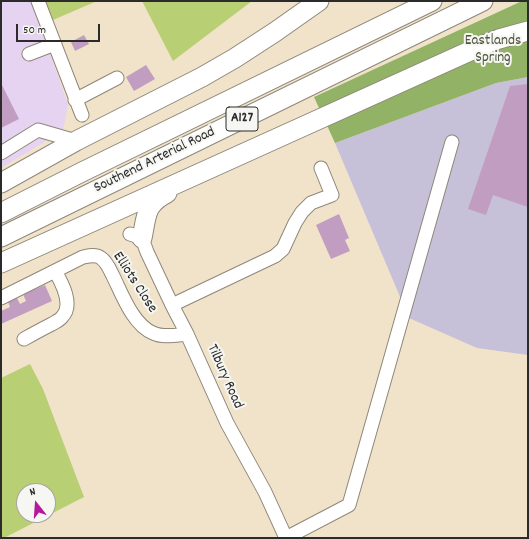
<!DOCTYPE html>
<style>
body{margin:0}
#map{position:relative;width:529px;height:539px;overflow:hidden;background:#f1e3c9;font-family:Dekko,sans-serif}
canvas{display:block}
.frame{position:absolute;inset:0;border:2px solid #2b2b2b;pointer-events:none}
.north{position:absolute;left:16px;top:483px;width:40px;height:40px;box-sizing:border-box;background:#f6f6f2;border:1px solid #a5a5a2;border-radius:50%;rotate:343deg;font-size:11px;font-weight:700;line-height:16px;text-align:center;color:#2b2b2b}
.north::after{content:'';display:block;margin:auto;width:14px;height:18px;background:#b5179e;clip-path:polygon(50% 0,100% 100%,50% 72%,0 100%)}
.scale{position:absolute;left:16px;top:24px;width:84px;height:18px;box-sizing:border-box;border:2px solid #2b2b2b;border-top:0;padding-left:5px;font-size:12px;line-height:14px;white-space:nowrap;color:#2b2b2b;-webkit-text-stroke:3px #f6f6f2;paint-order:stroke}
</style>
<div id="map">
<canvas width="529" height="539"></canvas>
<div class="frame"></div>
<div class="north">N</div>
<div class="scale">50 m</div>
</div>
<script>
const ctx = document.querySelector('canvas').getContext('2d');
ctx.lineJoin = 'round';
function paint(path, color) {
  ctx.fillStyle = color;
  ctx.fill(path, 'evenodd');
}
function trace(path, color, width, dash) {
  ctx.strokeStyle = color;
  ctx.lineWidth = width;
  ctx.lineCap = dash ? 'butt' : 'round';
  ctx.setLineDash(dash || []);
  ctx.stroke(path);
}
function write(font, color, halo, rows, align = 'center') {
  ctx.font = font + ' Dekko,sans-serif';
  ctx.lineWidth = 4;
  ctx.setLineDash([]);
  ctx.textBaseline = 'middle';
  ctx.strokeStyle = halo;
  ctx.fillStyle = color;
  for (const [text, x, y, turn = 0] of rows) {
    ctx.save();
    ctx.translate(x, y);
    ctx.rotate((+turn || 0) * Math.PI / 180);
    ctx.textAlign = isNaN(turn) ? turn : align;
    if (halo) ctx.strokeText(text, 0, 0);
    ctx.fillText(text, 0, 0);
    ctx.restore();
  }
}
paint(new Path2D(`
 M1,1H31L68,104L63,131L1,168Z`), '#e5d3f1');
paint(new Path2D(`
 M528,77V355L477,348L409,318L335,143L496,83Z`), '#c7c0d9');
paint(new Path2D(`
 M38,1H97L46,23Z
 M142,1H252L173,61Z
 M30,364L43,389L84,497L4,538H1V378ZM24,491H48V515H24Z`), '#b8cf73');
paint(new Path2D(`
 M522,1H528V77L496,83L335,143L314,97Z`), '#92b265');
paint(new Path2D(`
 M84,35L89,44L75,51L71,42Z
 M146,65L155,79L134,91L126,77Z
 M1,83L19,119L1,128Z
 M528,84V207L493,195L486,215L468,209L510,86Z
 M339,214L349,238L345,240L350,251L331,259L316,225Z
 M45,285L52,301L1,324V311L10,307L8,302L17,298L20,304L26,301L23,294Z`), '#c29dc2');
const minor = new Path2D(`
 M38,1L82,115
 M29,54L55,44
 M75,100L117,78
 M1,153L38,130L76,141
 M130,234L142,238L147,252L172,305L187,334L227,423L265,492L286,538
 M1,298L83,257C88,256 96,254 101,258C107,262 110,270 113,276C122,294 133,325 153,333C163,338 176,335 187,334
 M172,305L275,256L283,249L295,223L302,212L311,203L332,195L321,168
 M24,339C33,334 42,329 52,324C55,322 60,320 62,317C74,305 62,283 55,271
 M286,538L349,505L452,142`);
const highway = new Path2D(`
 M1,183L76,141L202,77L235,58L275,32L319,1
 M1,213L82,172L432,1
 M1,237L483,1
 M142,238C144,230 145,215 150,207C154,201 161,196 167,193
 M1,263L481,46L499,39L528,31`);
trace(minor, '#8e877a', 15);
trace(highway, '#8e877a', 21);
trace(minor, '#fff', 13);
trace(highway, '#fff', 19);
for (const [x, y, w] of [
 [242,119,32]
]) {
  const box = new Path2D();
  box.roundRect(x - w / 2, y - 12, w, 24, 3);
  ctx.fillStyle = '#f6f6f2';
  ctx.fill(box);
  trace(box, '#2b2b2b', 1);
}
write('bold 14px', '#2b2b2b', null, [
 ["A127",242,119]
]);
write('15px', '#4e543d', '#f6f6f2', [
 ["Eastlands",493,42],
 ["Spring",493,59]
]);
write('15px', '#2b2b2b', '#f6f6f2', [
 ["Southend Arterial Road",155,161,-26],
 ["Elliots Close",134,283,57],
 ["Tilbury Road",224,377,66]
]);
</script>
